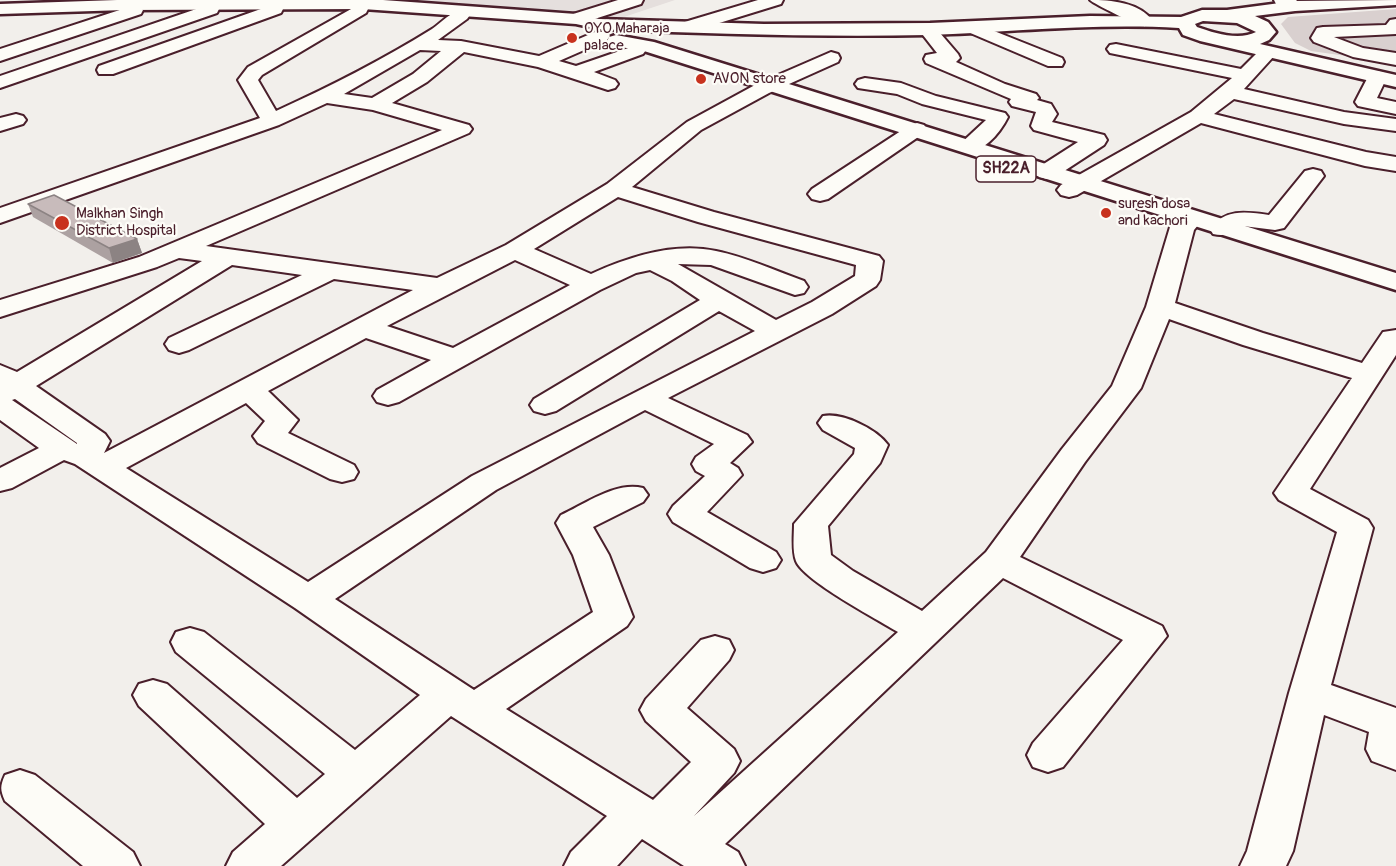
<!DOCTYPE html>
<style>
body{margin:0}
canvas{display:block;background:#f2efeb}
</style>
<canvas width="1396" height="866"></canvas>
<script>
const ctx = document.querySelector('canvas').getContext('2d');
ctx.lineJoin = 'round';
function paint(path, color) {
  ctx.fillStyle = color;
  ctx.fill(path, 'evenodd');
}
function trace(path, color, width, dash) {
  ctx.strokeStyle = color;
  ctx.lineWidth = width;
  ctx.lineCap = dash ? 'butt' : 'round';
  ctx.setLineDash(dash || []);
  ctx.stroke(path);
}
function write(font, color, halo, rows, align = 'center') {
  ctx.font = font + ' Pangolin,sans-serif';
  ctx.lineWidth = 4.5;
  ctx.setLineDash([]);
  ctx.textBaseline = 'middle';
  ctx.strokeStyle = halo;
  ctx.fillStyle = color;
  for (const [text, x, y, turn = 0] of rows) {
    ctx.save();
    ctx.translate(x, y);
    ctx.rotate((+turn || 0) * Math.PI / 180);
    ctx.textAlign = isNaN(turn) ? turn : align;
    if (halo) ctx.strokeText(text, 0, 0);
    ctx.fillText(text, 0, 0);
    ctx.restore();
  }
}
paint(new Path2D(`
 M377,0H675L618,19Z`), '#e5dfdd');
paint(new Path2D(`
 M1396,9V63L1311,51L1295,43L1281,24L1288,17Z`), '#d9d0cf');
const minor = new Path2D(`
 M618,0H643L641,4L582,23H570L567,19L570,15Z
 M758,0H783L781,4L690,32H678L675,28L678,24Z
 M1090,0C1111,0 1139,2 1153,21L1150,25C1145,26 1145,27 1140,25C1135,24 1092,3 1090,0Z
 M1274,0H1296L1303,6L1295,11L1276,4Z
 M211,4L217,5L219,9L217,13L0,88V76Z
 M275,4L281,5L283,9L281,13L113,74H99L97,70L99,66Z
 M360,4L366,5L368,9L366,13L262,75L258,80L276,111C329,87 382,60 432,29C443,22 453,8 467,11L470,15L467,19L438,40L461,41L539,56L595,32H607L610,36L607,40L559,61L576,66L637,45L643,46L646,50L643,54L594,72L615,80L618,84L615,88L608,90L538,67L464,52L427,82L392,103L469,125L472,129L469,133L206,246L437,278L506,245L607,184L687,122L755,85L831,52L838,54L840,58L838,62L769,93L701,130L632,187L714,212L879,256L883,261L880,280L876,286L832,314L668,398L747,435L752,442L730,463L738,468L742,475L707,512L776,552L781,560L776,568L763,572L750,568L673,522L668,514L673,506L705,476L696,471L692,464L696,457L714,444L645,410L496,490L335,599L474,690L593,612L573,555L556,523L561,515C585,504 616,481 643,488L648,495L643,502L593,527L609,555L633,617L627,626L506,709L653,800L691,762L646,721L640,710L646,699L701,640L715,636L729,640L734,650L729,660L687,708L734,749L740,761L734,773L694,816L898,632C878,620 803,580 796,561C792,551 794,535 794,524L854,454L855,448L823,430L818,423L823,416C842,412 877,429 888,445L880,463L828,526L831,555L853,571L922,611L986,552L1062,449L1112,386L1146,307L1170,227L1182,214L1191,212L1200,214L1203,219L1194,230L1175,303L1263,333L1362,363L1383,332L1396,330V355L1310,489L1368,520L1373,528L1331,685L1396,708V770L1372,761L1366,749L1369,732L1324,715L1293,851L1286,866H1240L1247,851L1289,693L1337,532L1279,500L1274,493L1352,378L1243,345L1169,319L1141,388L1085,462L1020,557L1162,626L1167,636L1063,767L1048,772L1033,767L1027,755L1033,743L1123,640L1003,578L725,844L738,852L745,866H684L642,839L617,866H564L571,852L607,816L451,716L281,866H226L233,852L265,824L139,706L133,695L139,684L153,680L167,684L297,798L325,774L176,652L171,642L176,632L190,628L204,632L355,750L420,695L295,608L75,464L64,460L12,488L0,491V468L39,448L0,420V365L17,372L202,261L179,258L157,267L0,317V300L139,257L442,130L373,110L327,103L279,125L0,223V208L260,118L238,80L248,67ZM420,50L441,51L413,74L372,98L344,94ZM618,197L698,222L856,265L855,276L812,302L776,320L678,264L711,265L795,295L804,293L808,287L804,281C776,271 746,257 716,251C675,242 628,257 591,274L534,249ZM515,260L570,285L453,348L387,326ZM232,265L302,275L169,338L165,344L169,350L179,353L189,350L334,279L413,290L104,453L110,441L105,434L36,386ZM650,270L672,281L700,300L534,399L530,405L534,411L545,414L556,411L719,311L755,331L472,476L308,582L126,468L246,403L265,421L253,436L258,443L330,479L342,482L354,479L358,472L354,465L288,433L298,420L268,391L366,338L431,360L377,390L373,396L377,402L388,405L399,402L600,290L636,273ZM15,399L77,443V444L12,400Z
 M135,5L143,10L141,14L0,61V49Z
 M1396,19V34L1334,37L1363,48L1396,53V65L1353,57L1314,42L1311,38L1317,28L1323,27L1386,25L1390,20Z
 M974,23L1062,58L1064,62L1062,66H1048L968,32L965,28L968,24Z
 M928,25L934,26L958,54L960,58L956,62L1005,84L1036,94L1039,98L1037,100L1051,104L1057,114L1052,122L1104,135L1107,140L1104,145L1055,177L1047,179L1039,177L1036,172L1039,167L1078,142L1034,130L1031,126L1036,112L1012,106L1009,102L1011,99L926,63L924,59L926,55L937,53L919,30L922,26Z
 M1116,44L1241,69L1262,48H1274L1277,52L1274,56L1244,89L1344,112L1396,119V131L1344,124L1234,99L1214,114L1366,152L1396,157V171L1365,166L1201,123L1077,195L1069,197L1061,195L1057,190L1061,185L1191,112L1232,78L1110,53L1107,49L1110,45Z
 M1377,71L1384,73L1387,77L1377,98L1396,102V114L1358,106L1355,102L1370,73Z
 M865,78L901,83L936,96L1005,113L1008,117C1000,133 982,156 961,151L958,146L986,120L922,104L897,94L858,88L855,84L858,80Z
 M16,114L23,116L26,120L23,124L0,131V118Z
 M917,123L924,125L927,129L924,133L828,199L820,201L812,199L808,194L812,189L910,125Z
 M1313,169L1321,171L1324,176L1284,228L1275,230L1243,226C1233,233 1226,237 1213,234L1210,229C1225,208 1247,212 1269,215L1305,171Z
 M20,770L35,775L133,852L140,866H83L5,801C0,790 0,786 5,775Z`);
const major = new Path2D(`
 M117,0H383L576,14L599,19L764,24L930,23L1090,16L1181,17L1202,10H1227L1295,1L1396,0V5L1295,11L1255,16L1268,22L1276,32L1269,40L1260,44L1396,75V87L1200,41L1183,35L1179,28C1095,23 1012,32 928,35C818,37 709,34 599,29L576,24L363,9L125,10L0,14V4ZM1203,21L1237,23L1256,32C1239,41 1214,33 1197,27L1195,24Z
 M616,35L654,42L1396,273V290L644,51L609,45L607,41L609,37Z`);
trace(minor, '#4a1f2b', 4);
trace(major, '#4a1f2b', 5);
paint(minor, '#fdfcf7');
paint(major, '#fdfcf7');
paint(new Path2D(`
 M28,204L137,239L142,253L113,263L33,217Z`), '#aca1a1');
paint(new Path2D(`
 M137,239L142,253L113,263L109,248Z`), '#8c8383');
const building = new Path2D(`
 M54,195L137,239L109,248L28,204Z`);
paint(building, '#c8bbbb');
trace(building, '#8c8383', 1.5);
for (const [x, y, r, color] of [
 [572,38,6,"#c8321e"],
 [701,79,6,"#c8321e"],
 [1106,213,6,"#c8321e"],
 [62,223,8,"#c8321e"]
]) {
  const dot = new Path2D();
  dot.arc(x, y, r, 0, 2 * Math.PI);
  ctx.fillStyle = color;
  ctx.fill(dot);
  trace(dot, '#fdfcf7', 2);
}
write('15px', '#4a1f2b', '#fdfcf7', [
 ["OYO Maharaja",584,29],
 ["palace",584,46],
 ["AVON store",713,79],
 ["suresh dosa",1118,204],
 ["and kachori",1118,221],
 ["Malkhan Singh",76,214],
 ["District Hospital",76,231]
], 'left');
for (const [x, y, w] of [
 [1006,169,60]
]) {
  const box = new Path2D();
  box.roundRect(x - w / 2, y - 13, w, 26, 4.5);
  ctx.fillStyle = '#fdfcf7';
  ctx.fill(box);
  trace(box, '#4a1f2b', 1.5);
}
write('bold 16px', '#4a1f2b', null, [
 ["SH22A",1006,169]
]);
</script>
